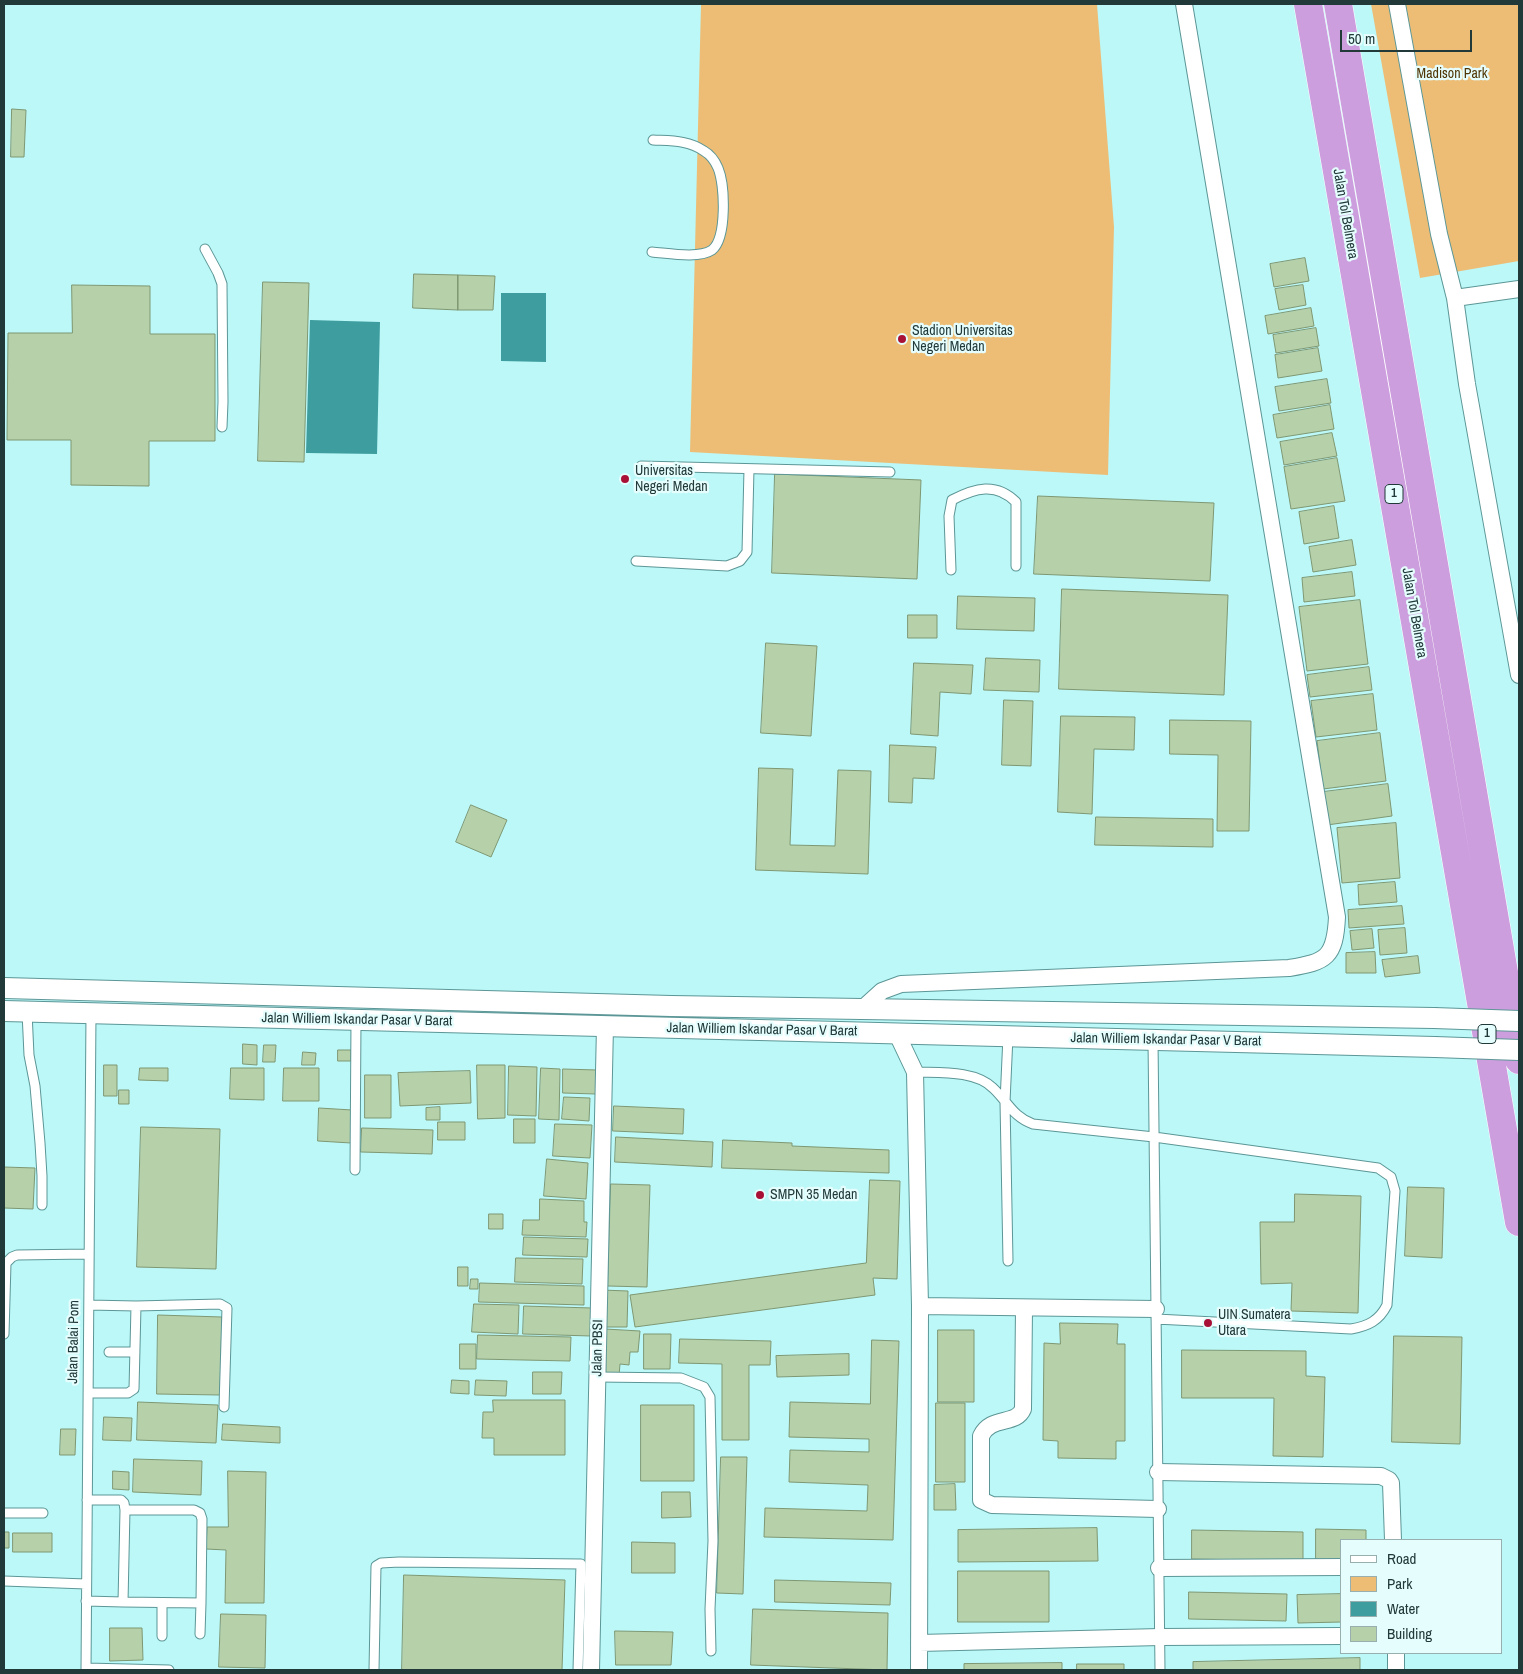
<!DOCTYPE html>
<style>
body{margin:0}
#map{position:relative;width:1523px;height:1674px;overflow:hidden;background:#bcf8f8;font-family:"Archivo Narrow",sans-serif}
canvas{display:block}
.frame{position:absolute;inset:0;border:5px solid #213939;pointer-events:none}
.legend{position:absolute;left:1340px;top:1539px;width:162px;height:115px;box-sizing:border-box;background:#e6fdfd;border:1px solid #97afaf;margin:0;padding:6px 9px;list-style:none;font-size:15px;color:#213939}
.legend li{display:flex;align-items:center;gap:10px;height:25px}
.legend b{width:25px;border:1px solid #97afaf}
.scale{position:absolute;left:1340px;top:30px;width:132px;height:22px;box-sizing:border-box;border:2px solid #213939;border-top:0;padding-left:6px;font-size:15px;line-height:18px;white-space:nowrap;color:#213939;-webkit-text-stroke:4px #e6fdfd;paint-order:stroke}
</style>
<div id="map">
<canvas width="1523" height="1674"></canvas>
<div class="frame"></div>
<ul class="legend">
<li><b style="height:6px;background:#fff"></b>Road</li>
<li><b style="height:14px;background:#edbd76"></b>Park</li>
<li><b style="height:14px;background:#3e9d9e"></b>Water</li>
<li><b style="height:14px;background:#b6d1aa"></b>Building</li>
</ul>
<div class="scale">50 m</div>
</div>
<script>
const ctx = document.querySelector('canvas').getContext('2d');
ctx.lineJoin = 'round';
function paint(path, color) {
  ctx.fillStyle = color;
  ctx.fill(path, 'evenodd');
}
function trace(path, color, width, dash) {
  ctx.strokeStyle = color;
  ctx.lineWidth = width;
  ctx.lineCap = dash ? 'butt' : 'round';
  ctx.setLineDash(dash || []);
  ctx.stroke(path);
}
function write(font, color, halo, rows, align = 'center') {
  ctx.font = font + ' "Archivo Narrow",sans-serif';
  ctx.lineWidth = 4.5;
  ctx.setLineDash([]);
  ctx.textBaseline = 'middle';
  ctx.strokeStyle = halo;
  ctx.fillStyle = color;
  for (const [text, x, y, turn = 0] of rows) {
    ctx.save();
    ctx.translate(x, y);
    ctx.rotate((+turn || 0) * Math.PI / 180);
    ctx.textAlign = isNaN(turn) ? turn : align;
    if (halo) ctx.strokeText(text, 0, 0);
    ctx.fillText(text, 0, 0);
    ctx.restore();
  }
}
paint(new Path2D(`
 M701,4H1097L1114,227L1108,475L690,452Z
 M1371,4H1519V261L1420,278Z`), '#edbd76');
paint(new Path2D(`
 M501,293H546V362L501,361Z
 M310,320L380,322L377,454L306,453Z`), '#3e9d9e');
const building = new Path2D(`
 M12,109L26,110L24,157H11Z
 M1305,258L1309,281L1274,287L1270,264Z
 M414,274L458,275V310L413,308Z
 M458,275L495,276L493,310H458Z
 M263,282L309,283L304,462L258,461Z
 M72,285L150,286V334H215V441H149V486L71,485V440H7L8,333H72Z
 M1303,285L1306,305L1279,310L1275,289Z
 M1311,308L1314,326L1268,334L1265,316Z
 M1316,328L1319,346L1276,353L1273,335Z
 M1318,348L1322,371L1278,378L1275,355Z
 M1327,379L1331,403L1279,411L1275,387Z
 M1330,405L1334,429L1277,438L1273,415Z
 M1332,433L1337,456L1284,465L1280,442Z
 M1337,458L1345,501L1291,509L1284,467Z
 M775,474L921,480L917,579L772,573Z
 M1038,496L1214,503L1210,581L1034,574Z
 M1334,506L1339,538L1304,544L1299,512Z
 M1352,540L1356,565L1313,572L1309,547Z
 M1352,572L1355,596L1304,602L1302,578Z
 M1062,589L1228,595L1224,695L1059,689Z
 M958,596L1035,598L1034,631L957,629Z
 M1360,600L1368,664L1307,671L1299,607Z
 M908,615H937V638H908Z
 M766,643L817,646L811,736L761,733Z
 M986,658L1040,660L1039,692L984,690Z
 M914,663L973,665L971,694L940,692L938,736L911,734Z
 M1369,667L1372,690L1310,697L1307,675Z
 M1373,694L1377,730L1316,737L1311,701Z
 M1004,700L1033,701L1031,766L1002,765Z
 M1061,716L1135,717L1134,750L1094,749L1092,814L1058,812Z
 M1170,720L1251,721L1249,831H1217L1218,755L1170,754Z
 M1380,733L1386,781L1323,789L1317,741Z
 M890,745L936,747L934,779L913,778L912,803L889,802Z
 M759,768L793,769L790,845L835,846L838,770L871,771L868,874L756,870Z
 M1388,784L1392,816L1327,825L1323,792Z
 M471,805L507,820L491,857L456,842Z
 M1096,817L1213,819V847L1095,845Z
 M1396,823L1400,878L1342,883L1337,828Z
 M1395,882L1397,902L1359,905L1358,885Z
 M1402,906L1404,924L1349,928L1348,910Z
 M1405,928L1407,953L1380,955L1378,930Z
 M1372,929L1374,948L1352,950L1350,931Z
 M1375,952L1376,973H1346V953Z
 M1418,956L1420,973L1385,977L1382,960Z
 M243,1044L257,1045V1065L243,1064Z
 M264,1045H276L275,1062H263Z
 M338,1050H351V1061H338Z
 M303,1052L316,1053L315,1065H302Z
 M104,1065H117V1096H104Z
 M477,1065H505V1118L478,1119Z
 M509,1066L537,1067L536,1116L508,1115Z
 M140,1068H168V1081L139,1080Z
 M231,1068H264V1100L230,1099Z
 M284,1068H319V1101H283Z
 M541,1068L560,1069L559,1120L539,1119Z
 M563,1069L597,1070L596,1094L563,1093Z
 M470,1071L471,1103L400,1106L398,1073Z
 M365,1075H391V1118H365Z
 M119,1090H129V1104H119Z
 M564,1097L590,1098L589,1121L562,1119Z
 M614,1106L684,1109L683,1134L613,1131Z
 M440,1107V1120H426V1108Z
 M319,1108L352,1110L351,1143L318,1141Z
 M514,1119H535V1143H514Z
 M438,1122H465V1140H438Z
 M555,1124L592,1125L590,1158L553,1156Z
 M141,1127L220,1129L216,1269L137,1267Z
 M362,1128L433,1130L432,1154L361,1152Z
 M616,1137L713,1142L712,1167L615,1162Z
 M723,1140L792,1143V1146L889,1150V1173L722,1168Z
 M547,1159L588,1163L586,1199L544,1196Z
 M4,1167L35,1168L33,1209L4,1208Z
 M870,1180L900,1181L897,1279L873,1278L875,1295L635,1327L630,1295L866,1263Z
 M611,1184L650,1185L647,1287L608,1286Z
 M1408,1187L1444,1188L1442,1258L1405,1256Z
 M1295,1194L1361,1196L1358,1313L1291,1311L1292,1283L1261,1284L1260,1222H1294Z
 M540,1199L584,1201V1222H587L586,1237L522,1235L523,1220H539Z
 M489,1214H503V1229H489Z
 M524,1237L588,1239L587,1257L523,1255Z
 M516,1258L583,1259L582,1284L515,1282Z
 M458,1267H468V1286H458Z
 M471,1279H478V1289H470Z
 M480,1283L584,1286V1305L479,1302Z
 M602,1290L628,1291L627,1327H602Z
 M474,1304L519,1305L518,1334L472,1332Z
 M524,1306L592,1308L591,1336L523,1334Z
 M158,1315L222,1317L220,1395L157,1394Z
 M1060,1323L1118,1324L1117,1344H1125V1441H1116V1459L1058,1458V1441L1043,1440L1044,1343L1060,1344Z
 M605,1329L640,1331L638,1352H630L629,1365L620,1364L619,1376L602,1374Z
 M938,1330H974V1402H938Z
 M644,1334H671L670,1369H644Z
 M478,1335L571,1337L570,1361L477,1359Z
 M1394,1336L1462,1337L1460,1444L1392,1442Z
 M680,1339L771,1341L770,1365H749V1440H722V1364L679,1363Z
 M872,1340L899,1341L893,1540L764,1537L765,1508L867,1511L868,1485L789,1482L790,1450L869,1452V1439L789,1437L790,1402L870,1404Z
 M460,1344H476V1369H460Z
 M1182,1350L1306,1351V1376L1325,1377L1323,1457L1273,1456L1274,1398H1182Z
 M849,1354V1375L777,1377L776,1356Z
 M533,1372H562L561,1394H533Z
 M452,1380L469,1381V1394L451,1393Z
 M476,1380L507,1381L506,1396L475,1395Z
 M493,1400H565V1455H494V1438H482L483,1412H493Z
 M138,1402L218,1405L216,1443L137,1440Z
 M936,1403H965V1482H936Z
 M641,1405H694V1481H641Z
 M104,1417L132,1418L131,1441L103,1440Z
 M223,1424L280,1427V1443L222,1440Z
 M61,1429H76L75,1455H60Z
 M721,1457H747L743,1594L717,1593Z
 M134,1459L202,1461L201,1495L133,1492Z
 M113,1471L129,1472V1490L113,1489Z
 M228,1471L266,1472L264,1603H225L226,1550L206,1549L207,1527H228Z
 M955,1484L956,1510H934V1485Z
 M662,1492H690L691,1517L662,1518Z
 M1097,1528L1098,1561L958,1562V1530Z
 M1316,1529L1366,1530V1540H1342V1561L1316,1560Z
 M1192,1530L1303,1532V1561L1192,1559Z
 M4,1532H9V1548H4Z
 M13,1533H52V1552H13Z
 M632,1542L675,1543V1573H632Z
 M958,1571H1049V1622H958Z
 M404,1575L565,1580L562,1670H402Z
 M775,1580L891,1583L890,1605L775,1602Z
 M1189,1592L1287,1594L1286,1621L1189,1619Z
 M1342,1594V1622L1298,1623L1297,1595Z
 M753,1609L888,1613L887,1670L751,1665Z
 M221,1614L266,1615L265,1668L219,1667Z
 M110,1628H142L143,1660L110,1661Z
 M615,1631L673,1632L671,1665H616Z
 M1360,1658V1670H1193V1662Z
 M1062,1663V1670H964V1664Z
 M1077,1664H1124V1670H1077Z`);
paint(building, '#b6d1aa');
trace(building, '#7e9772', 1);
const service = new Path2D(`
 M205,249L218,273L222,284L223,402L222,427
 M652,252C667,253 699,259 712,250C727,238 725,185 718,168C715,161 711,155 704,151C688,140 671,141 653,140
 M641,466L890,472
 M636,561L727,566L740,561L747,552L749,469
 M951,570L949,516L952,500C975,488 996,482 1016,502V566
 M27,1012L29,1055L35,1086L40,1143L42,1176V1205
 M1008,1036L1005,1102L1008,1261
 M1153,1040L1160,1670
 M915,1072C939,1073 975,1070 993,1088C1008,1102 1013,1117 1033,1124L1154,1137L1378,1168L1391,1177L1395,1191L1387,1305C1379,1321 1368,1326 1351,1329L1156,1319
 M355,1170L356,1020
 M136,1306L220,1304L227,1308L224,1407
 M4,1334L6,1263L12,1257L17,1255L89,1254
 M109,1352H135
 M597,1377L681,1378L704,1387L710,1397L713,1541L710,1609L711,1651
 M88,1393H128L134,1389L136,1306L89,1305
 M4,1513H43
 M4,1581L86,1584
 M86,1601L123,1602L125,1510L124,1503L121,1500H87
 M123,1602L201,1603L202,1519L200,1513L194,1510H125
 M162,1603V1636
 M200,1634L201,1603
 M86,1668L169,1670
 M86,1670L91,1013
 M374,1670L376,1566L381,1563L399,1562L581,1564L578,1670`);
const minor = new Path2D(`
 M1397,4L1439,234L1455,298L1467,384L1519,675
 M1455,298L1519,289
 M861,1010L882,991L901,984L1289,968C1327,962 1335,957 1337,917L1184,4
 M897,1034L915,1072L920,1306L919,1670
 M920,1306L1156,1309
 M1024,1308L1023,1409C1016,1426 991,1415 981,1436V1500L992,1505L1158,1509
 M1158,1472L1381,1476L1389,1480L1391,1483L1393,1540
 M1159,1568L1342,1567
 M919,1643L1160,1637L1342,1636
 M1396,1653V1670
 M591,1670L605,1026`);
const tertiary = new Path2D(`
 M4,988L671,1006L1434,1018
 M4,1011L1435,1047`);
const motorway = new Path2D(`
 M1308,4L1519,1222
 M1338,4L1519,1060`);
trace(service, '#5c9696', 11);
trace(minor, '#5c9696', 18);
trace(tertiary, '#5c9696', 22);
trace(motorway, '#fff', 29);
trace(service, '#fff', 9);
trace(minor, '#fff', 16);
trace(tertiary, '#fff', 20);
trace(motorway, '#cc9ede', 28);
const tertiaryBridge = new Path2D(`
 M1434,1018L1519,1021
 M1435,1047L1519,1050`);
trace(tertiaryBridge, '#5c9696', 22, []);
trace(tertiaryBridge, '#fff', 20);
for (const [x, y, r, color] of [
 [902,339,5,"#a81036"],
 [625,479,5,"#a81036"],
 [760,1195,5,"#a81036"],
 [1208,1323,5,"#a81036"]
]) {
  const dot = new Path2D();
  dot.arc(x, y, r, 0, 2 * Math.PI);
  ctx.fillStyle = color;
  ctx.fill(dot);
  trace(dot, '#e6fdfd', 2);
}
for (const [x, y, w] of [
 [1394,494,18],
 [1487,1034,18]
]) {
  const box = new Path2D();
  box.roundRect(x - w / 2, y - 9.5, w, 19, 4);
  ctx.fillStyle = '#e6fdfd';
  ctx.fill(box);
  trace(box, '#213939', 1);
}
write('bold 12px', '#213939', null, [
 ["1",1394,494],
 ["1",1487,1034]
]);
write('14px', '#4f3504', '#e6fdfd', [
 ["Madison Park",1452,74]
]);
write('14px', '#213939', '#e6fdfd', [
 ["Jalan Tol Belmera",1345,214,80],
 ["Jalan Tol Belmera",1414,613,80],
 ["Jalan Williem Iskandar Pasar V Barat",357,1020,1],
 ["Jalan Williem Iskandar Pasar V Barat",762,1030,1],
 ["Jalan Williem Iskandar Pasar V Barat",1166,1040,1],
 ["Jalan Balai Pom",74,1342,-89],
 ["Jalan PBSI",598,1348,-89]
]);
write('14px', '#213939', '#e6fdfd', [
 ["Stadion Universitas",912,331],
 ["Negeri Medan",912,347],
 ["Universitas",635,471],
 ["Negeri Medan",635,487],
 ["SMPN 35 Medan",770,1195],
 ["UIN Sumatera",1218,1315],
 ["Utara",1218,1331]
], 'left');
</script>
